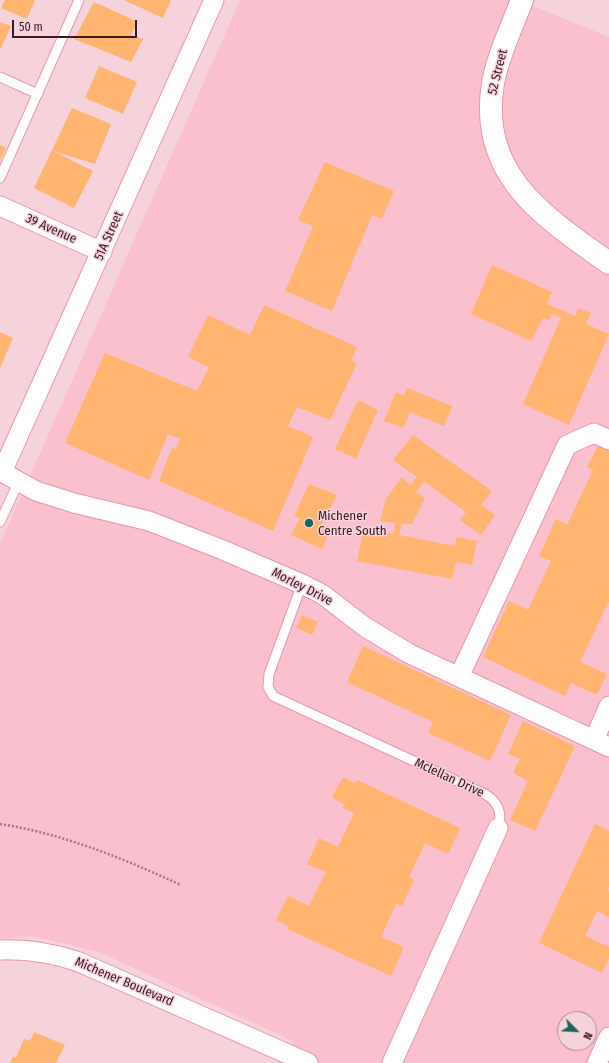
<!DOCTYPE html>
<style>
body{margin:0}
#map{position:relative;width:609px;height:1063px;overflow:hidden;background:#f6d2da;font-family:"Fira Sans Condensed",sans-serif}
canvas{display:block}
.north{position:absolute;left:557px;top:1011px;width:40px;height:40px;box-sizing:border-box;background:#f6d2da;border:1px solid #ab8891;border-radius:50%;rotate:114deg;font-size:11px;font-weight:700;line-height:16px;text-align:center;color:#3a1a24}
.north::after{content:'';display:block;margin:auto;width:14px;height:18px;background:#1b655b;clip-path:polygon(50% 0,100% 100%,50% 72%,0 100%)}
.scale{position:absolute;left:12px;top:20px;width:125px;height:18px;box-sizing:border-box;border:2px solid #3a1a24;border-top:0;padding-left:5px;font-size:12px;line-height:14px;white-space:nowrap;color:#3a1a24;-webkit-text-stroke:3px #f6d2da;paint-order:stroke}
</style>
<div id="map">
<canvas width="609" height="1063"></canvas>
<div class="north">N</div>
<div class="scale">50 m</div>
</div>
<script>
const ctx = document.querySelector('canvas').getContext('2d');
ctx.lineJoin = 'round';
function paint(path, color) {
  ctx.fillStyle = color;
  ctx.fill(path, 'evenodd');
}
function trace(path, color, width, dash) {
  ctx.strokeStyle = color;
  ctx.lineWidth = width;
  ctx.lineCap = dash ? 'butt' : 'round';
  ctx.setLineDash(dash || []);
  ctx.stroke(path);
}
function write(font, color, halo, rows, align = 'center') {
  ctx.font = font + ' "Fira Sans Condensed",sans-serif';
  ctx.lineWidth = 3;
  ctx.setLineDash([]);
  ctx.textBaseline = 'middle';
  ctx.strokeStyle = halo;
  ctx.fillStyle = color;
  for (const [text, x, y, turn = 0] of rows) {
    ctx.save();
    ctx.translate(x, y);
    ctx.rotate((+turn || 0) * Math.PI / 180);
    ctx.textAlign = isNaN(turn) ? turn : align;
    if (halo) ctx.strokeText(text, 0, 0);
    ctx.fillText(text, 0, 0);
    ctx.restore();
  }
}
paint(new Path2D(`
 M240,0H518L609,37V1063H283L293,1041L99,952L31,936L0,939V544ZM565,1019H589V1043H565Z`), '#fac0ce');
paint(new Path2D(`
 M5,0H35L27,19L1,8Z
 M124,0H171L163,18Z
 M94,2L138,22L131,35L143,39L131,62L74,39Z
 M0,22L11,26L0,50Z
 M99,66L137,82L123,114L85,98Z
 M72,108L111,124L95,164L53,151L93,171L74,208L34,188Z
 M0,145L6,148L0,161Z
 M325,162L394,191L382,219L372,215L332,311L285,291L313,226L298,220Z
 M492,265L552,292L547,304L575,316L578,308L591,313L586,324L609,334L569,425L523,404L561,318L552,314L549,320L543,318L531,341L471,314Z
 M264,305L357,347L351,361L357,363L330,420L297,407L288,426L313,437L273,531L159,481L172,448L176,449L180,439L168,434L149,480L65,443L105,353L197,391L209,367L188,357L208,315L250,335Z
 M0,332L13,338L0,368Z
 M407,388L452,406L444,426L410,412L403,428L384,421L396,392L404,396Z
 M358,400L378,410L356,459L335,449Z
 M413,435L492,491L481,505L495,515L481,535L460,520L466,512L425,482L416,492L425,498L412,524H402L399,535L455,546L457,537L477,541L472,565L456,562L452,579L357,561L364,528L393,534L395,523L380,521L386,499L402,477L410,485L417,477L393,460Z
 M598,445L609,450V603L608,602L580,662L607,674L597,695L571,683L565,696L483,657L509,601L528,610L551,561L539,556L556,519L567,525L593,470L587,467Z
 M309,484L337,495L320,528L329,533L322,549L291,535L300,518L294,516Z
 M302,615L318,622L312,635L296,628Z
 M363,646L511,715L490,761L428,733L433,722L347,682Z
 M523,721L575,746L535,831L510,820L528,781L513,773L520,759L508,754Z
 M343,777L355,783L357,780L460,828L448,854L425,843L409,877L414,880L402,906L396,904L381,937L404,947L391,976L287,929L288,926L276,920L288,896L309,906L326,872L307,864L319,838L338,847L354,813L342,808L344,804L332,798Z
 M595,824L609,831V887L607,891H609V917L597,911L585,936L609,947V958L602,973L539,943Z
 M34,1032L65,1045L56,1063H10L13,1057L16,1058L24,1039L30,1041Z`), '#ffb46f');
const service = new Path2D(`
 M0,77L38,94
 M0,178L79,0
 M0,522L19,481
 M302,584L269,674L268,687L273,696L485,794C498,802 503,812 498,828`);
const minor = new Path2D(`
 M0,206L102,252
 M0,471L36,491L74,503L149,521L223,550L302,584L322,594L365,627L410,654L609,747
 M2,472L214,0
 M459,677L567,445L594,433L609,440
 M594,740L609,706
 M0,950C28,949 53,953 79,962L308,1063
 M392,1063L498,828
 M597,1063L609,1037`);
const tertiary = new Path2D(`
 M522,0C512,27 498,55 493,83C478,175 543,216 609,263`);
trace(service, '#ea96ac', 11);
trace(minor, '#ea96ac', 21);
trace(tertiary, '#ea96ac', 24);
trace(new Path2D(`
 M0,824C64,834 122,858 181,885`), '#9c7a83', 2.5, [2, 2]);
trace(service, '#fff', 9);
trace(minor, '#fff', 19);
trace(tertiary, '#fff', 22);
for (const [x, y, r, color] of [
 [309,523,5,"#1b655b"]
]) {
  const dot = new Path2D();
  dot.arc(x, y, r, 0, 2 * Math.PI);
  ctx.fillStyle = color;
  ctx.fill(dot);
  trace(dot, '#f6d2da', 1.5);
}
write('13px', '#3a1a24', '#f6d2da', [
 ["52 Street",498,72,-76],
 ["39 Avenue",51,229,24],
 ["51A Street",109,236,-66],
 ["Morley Drive",302,587,27],
 ["Mclellan Drive",449,778,25],
 ["Michener Boulevard",124,982,23]
]);
write('13px', '#3a1a24', '#f6d2da', [
 ["Michener",318,516],
 ["Centre South",318,531]
], 'left');
</script>
